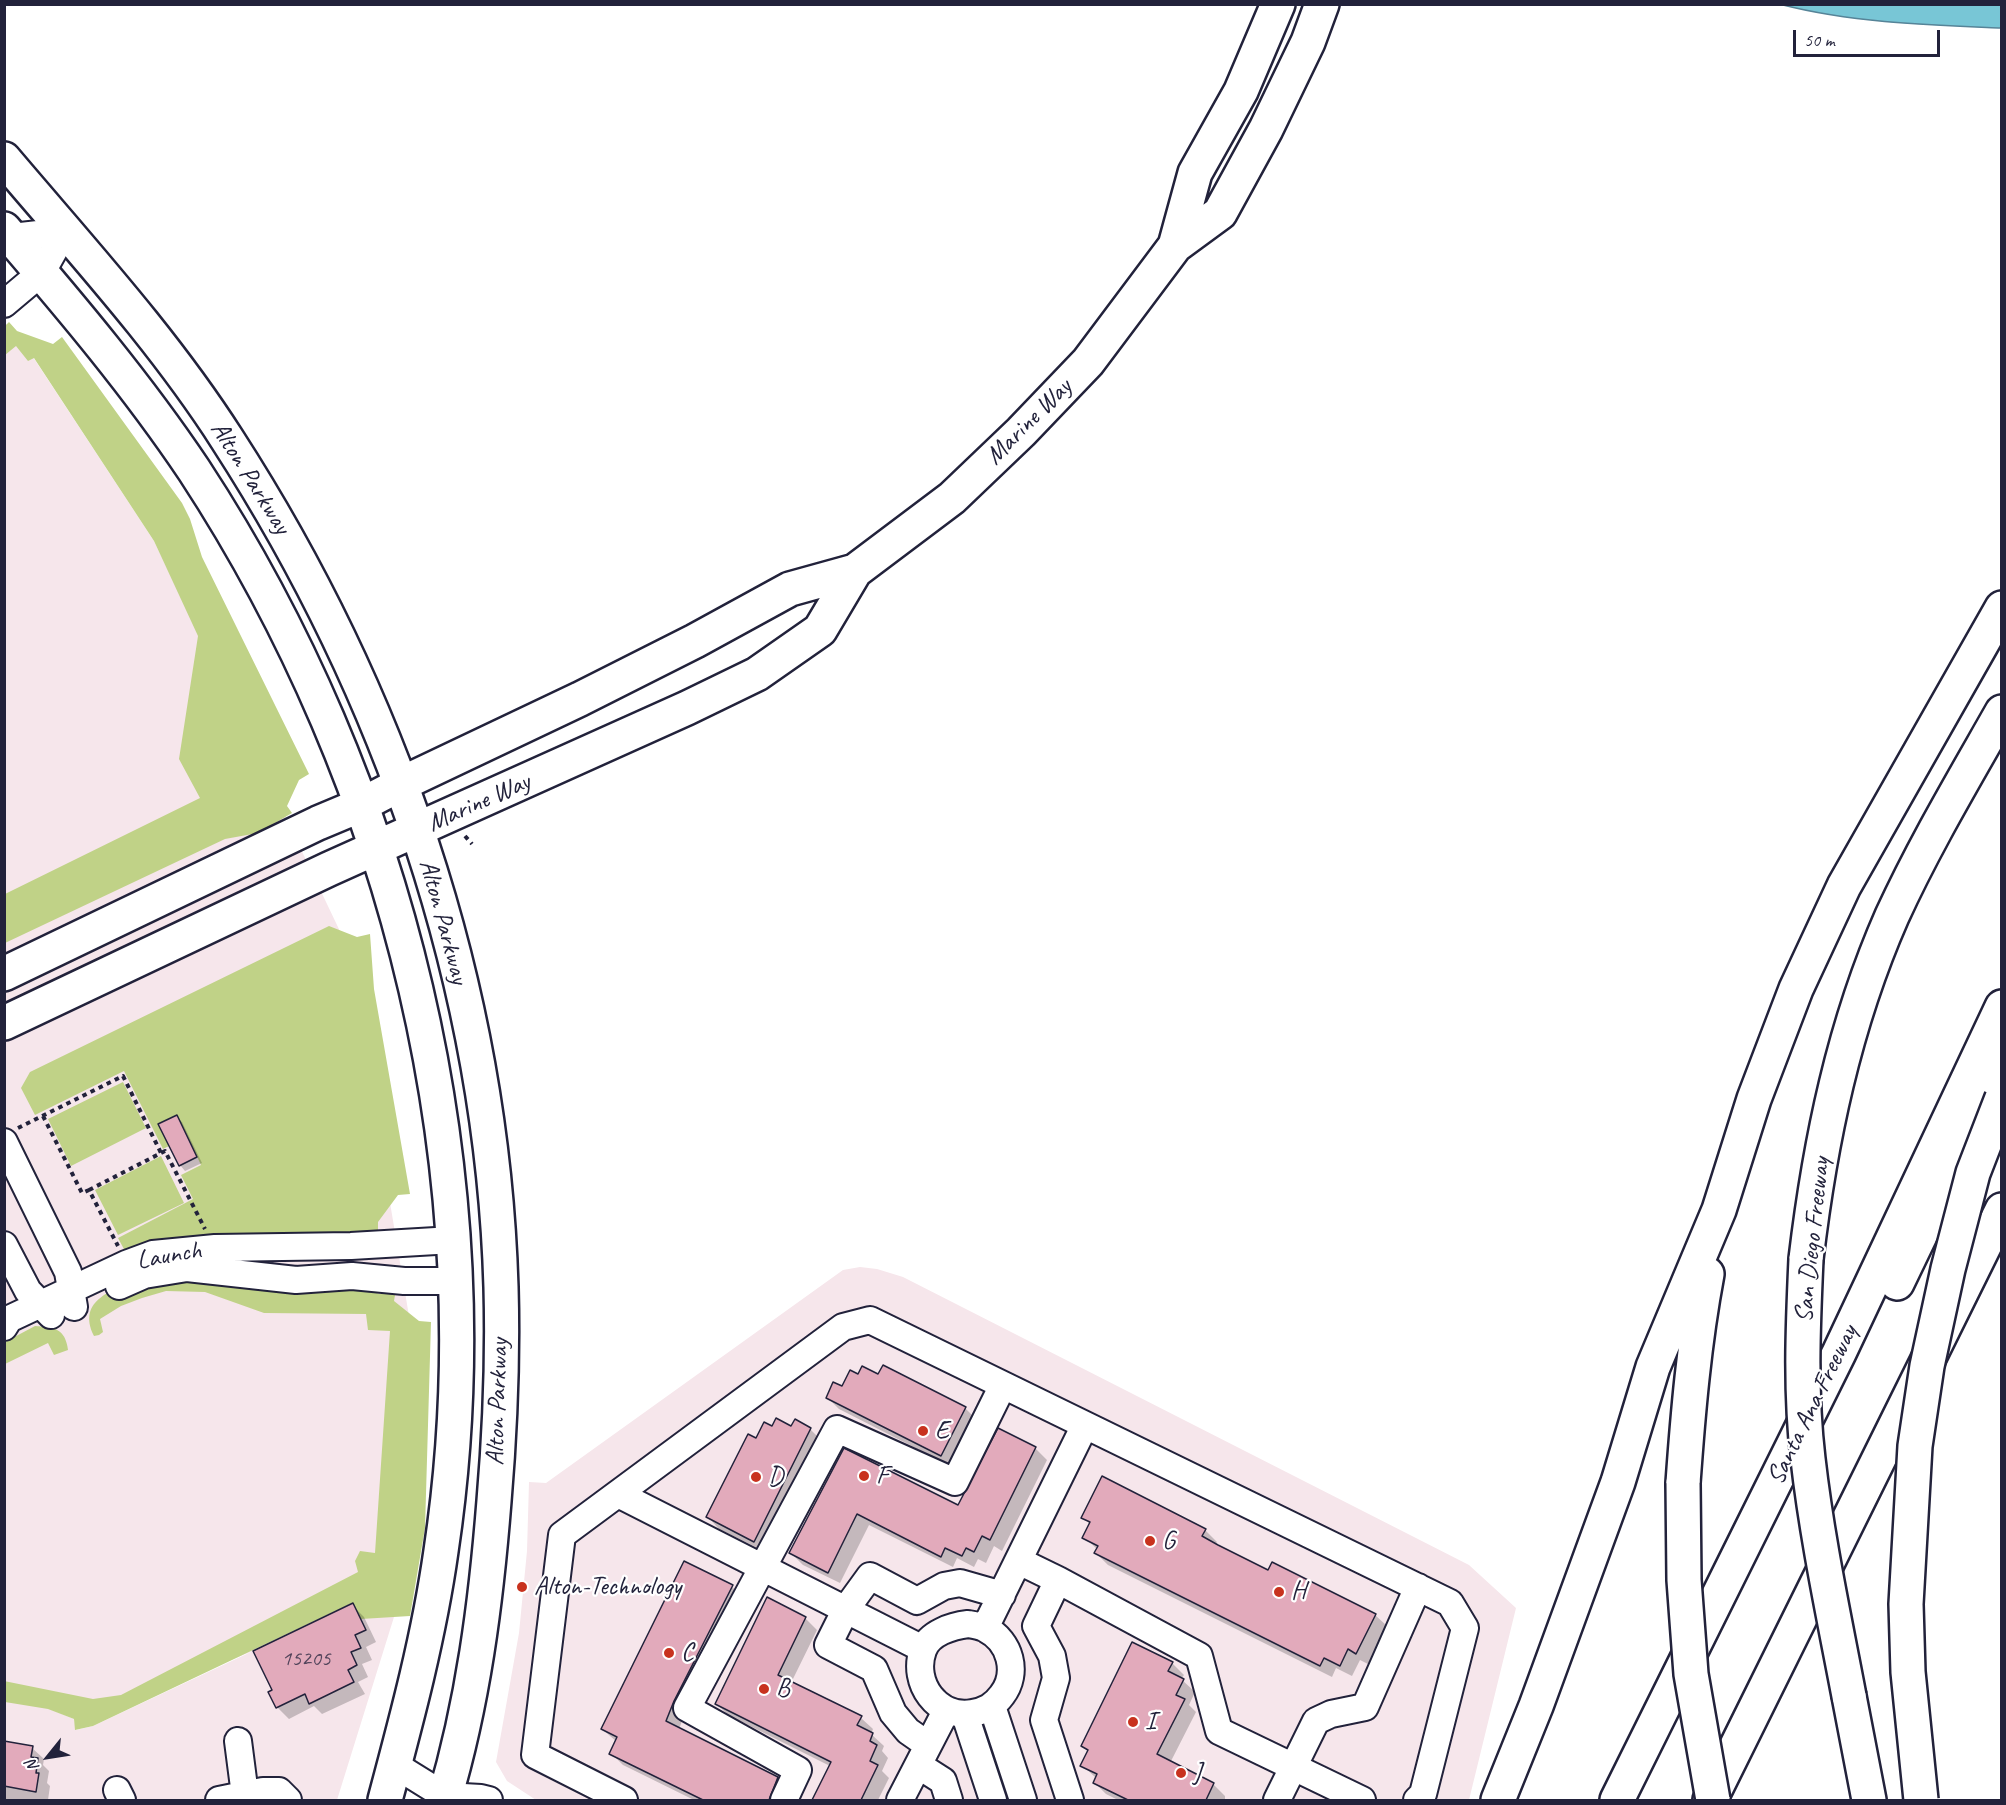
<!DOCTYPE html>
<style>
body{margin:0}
#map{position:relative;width:2006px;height:1805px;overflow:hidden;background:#fff;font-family:Caveat,sans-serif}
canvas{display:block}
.frame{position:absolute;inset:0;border:6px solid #22223b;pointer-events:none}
.north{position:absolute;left:18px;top:1727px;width:60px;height:60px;-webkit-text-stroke:4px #fff;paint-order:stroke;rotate:240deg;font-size:16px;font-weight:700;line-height:24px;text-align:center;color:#22223b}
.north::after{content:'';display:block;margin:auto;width:21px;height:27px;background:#22223b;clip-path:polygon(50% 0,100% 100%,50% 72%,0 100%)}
.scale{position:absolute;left:1793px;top:30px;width:147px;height:27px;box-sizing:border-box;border:3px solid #22223b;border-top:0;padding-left:8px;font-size:18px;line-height:21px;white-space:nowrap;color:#22223b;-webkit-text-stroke:4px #fff;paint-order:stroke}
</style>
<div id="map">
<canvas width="2006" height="1805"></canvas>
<div class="frame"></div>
<div class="north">N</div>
<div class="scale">50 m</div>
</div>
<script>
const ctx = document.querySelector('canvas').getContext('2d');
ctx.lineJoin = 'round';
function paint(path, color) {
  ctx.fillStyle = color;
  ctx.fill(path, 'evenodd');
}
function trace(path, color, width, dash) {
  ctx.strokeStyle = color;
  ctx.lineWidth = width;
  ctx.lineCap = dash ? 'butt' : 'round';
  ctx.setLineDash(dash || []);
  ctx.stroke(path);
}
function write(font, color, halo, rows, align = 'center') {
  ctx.font = font + ' Caveat,sans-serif';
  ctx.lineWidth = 4.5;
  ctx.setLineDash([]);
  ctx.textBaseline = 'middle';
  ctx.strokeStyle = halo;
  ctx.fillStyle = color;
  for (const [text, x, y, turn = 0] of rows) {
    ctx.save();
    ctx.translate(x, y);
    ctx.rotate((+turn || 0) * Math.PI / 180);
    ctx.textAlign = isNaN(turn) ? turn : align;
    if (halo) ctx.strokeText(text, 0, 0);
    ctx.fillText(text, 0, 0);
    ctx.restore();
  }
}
paint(new Path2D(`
 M4,321L33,357L154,541L347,946L411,1328L394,1617L337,1800H5ZM253,1651L93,1726L76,1730L74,1719L50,1709L93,1716Z
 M860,1267L877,1269L903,1277L1469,1565L1516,1608L1469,1800H536L507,1781L496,1762L519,1633L527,1551L529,1482L546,1483L843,1270Z`), '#f6e6eb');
paint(new Path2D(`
 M9,322L17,331L53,344L62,337L182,503L190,519L202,557L309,774L299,780L287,806L292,813L258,833L225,839L5,943V894L200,798L179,759L198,636L154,541L34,358L28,361L16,346L5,355V326Z
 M329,926L357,937L370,934L374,989L410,1194L398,1195L378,1222V1230L125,1251L118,1238L193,1199L181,1175L201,1165L177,1115L158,1124L169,1146L163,1149L124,1071L35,1115L21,1088L30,1072Z
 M123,1082L146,1128L71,1166L48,1119Z
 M161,1156L184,1203L118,1235L95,1190Z
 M141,1278L353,1286L380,1294L396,1289L394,1301L419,1321L431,1322L425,1528L410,1616L361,1619L352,1603L93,1726L75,1730L74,1719L48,1709L5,1702L4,1681L93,1699L121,1695L358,1572L355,1561L360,1551L375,1553L390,1331L368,1330L366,1314L264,1313L205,1292L166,1291L142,1298L121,1306L100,1319L103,1332L99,1335L94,1336C76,1299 114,1290 141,1278Z
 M35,1326C54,1327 65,1328 68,1350L54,1355L48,1343L5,1364V1342Z`), '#c0d287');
const water = new Path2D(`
 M1783,5H2001V28C1929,25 1854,23 1783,5Z`);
paint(water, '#78c6d6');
trace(water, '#568498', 1.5);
paint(new Path2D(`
 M176,1117L182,1122L202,1163L185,1171L180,1165Z
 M859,1376H879L965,1408L977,1420L953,1467L839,1409L828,1398Z
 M772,1428L810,1429L822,1441L766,1552L719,1529L708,1517L756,1440Z
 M1035,1448L1047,1460L1002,1551L994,1546L986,1563L978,1559L974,1567L957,1558L953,1567L869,1525L840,1583L803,1565L791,1553L844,1450L959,1507Z
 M1083,1517L1205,1530L1217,1542L1215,1545L1269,1572L1375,1615L1387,1626L1368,1664L1360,1660L1352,1676L1336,1668L1332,1677L1108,1565L1096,1553L1098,1550L1084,1537L1090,1524Z
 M685,1563L732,1587L744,1598L685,1713L679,1729L777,1778L789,1790L784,1800H694L623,1765L611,1753L617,1742L602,1729Z
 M352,1605L364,1617L376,1642L366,1647L372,1660L362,1664L368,1677L358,1682L365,1694L322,1714L314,1706L289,1719L277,1707Z
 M805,1618L817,1630L791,1683L861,1718L873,1729L871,1734L884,1746L882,1751L888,1758L882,1771L889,1778L878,1800H814L830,1766L728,1715L716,1703Z
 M1172,1663L1184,1675L1181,1679L1195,1692L1189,1705L1196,1712L1170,1763L1213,1784L1225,1796V1800H1118L1106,1794L1094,1782L1096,1778L1082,1765L1089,1752L1083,1746Z
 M4,1743L32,1748L44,1759L43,1765L49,1771L47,1783L50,1786L48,1800H4Z`), '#0003');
const building = new Path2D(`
 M177,1115L197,1157L179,1166L158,1124Z
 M883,1365L966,1407L941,1456L826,1398L833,1382L842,1386L850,1370L858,1374L862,1366L878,1374Z
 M776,1418L791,1426L795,1419L811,1428L754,1542L706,1517L748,1434L756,1438L764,1422L772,1426Z
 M998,1428L1036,1447L990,1540L982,1536L974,1552L966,1548L962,1556L945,1548L941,1557L857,1514L828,1573L789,1553L844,1448L958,1505Z
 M1102,1476L1206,1529L1202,1536L1218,1545L1268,1570L1272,1562L1376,1614L1356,1654L1348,1649L1340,1666L1324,1658L1320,1666L1094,1553L1098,1546L1082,1538L1090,1522L1081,1518Z
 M684,1561L733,1585L674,1701L666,1721L778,1777L769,1800H703L609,1754L617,1737L601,1729Z
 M767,1597L806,1617L778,1675L862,1716L857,1725L873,1733L870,1741L877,1745L870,1761L878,1765L861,1800H812L831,1762L715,1704Z
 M353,1603L366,1630L355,1635L361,1648L351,1652L357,1665L348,1670L354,1682L309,1704L305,1694L276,1708L268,1692L272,1690L253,1651Z
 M1132,1642L1173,1662L1168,1671L1184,1679L1176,1695L1185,1699L1157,1754L1214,1783L1206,1800H1128L1093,1783L1097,1774L1080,1766L1088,1750L1081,1746Z
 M4,1741L33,1746L31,1757L38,1758L36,1773H39L36,1792L4,1786Z`);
paint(building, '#e2aabb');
trace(building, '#22223b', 1.5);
const minor = new Path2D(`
 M4,244L12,237L65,231
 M4,304L42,272L65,231
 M4,1142L68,1272L74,1307
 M4,1245L28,1291L51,1315
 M119,1286L144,1275L187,1268L296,1280L352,1276L404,1281H454
 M4,1327L9,1319L126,1264L153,1254L215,1248L351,1246L453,1240
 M618,1494L923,1649
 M1019,1561L1058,1580L1199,1656L1219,1731L1362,1800
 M1058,1580L1036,1626L1052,1656L1056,1678L1044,1720L1070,1800
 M968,1624C974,1625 981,1626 986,1629C1010,1641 1019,1673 1002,1695C994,1706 985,1711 972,1713C938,1719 911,1683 923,1650C929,1633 952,1626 968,1624Z
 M985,1628L1085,1425
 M992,1706L1023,1800
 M965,1715L993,1800
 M238,1741L245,1795
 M928,1745L908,1731L893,1713L874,1669L828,1645L846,1609L870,1576L917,1601L944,1586L960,1583L1002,1595
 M395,1765L445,1796L449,1800
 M918,1765L943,1781L949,1800
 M117,1790L122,1800
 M445,1796L481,1798L489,1800
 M219,1800L263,1791H279L288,1800
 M624,1800L535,1755L562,1535L843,1327L870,1320L1450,1603L1465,1628L1423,1794L1417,1800
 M784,1800L798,1770L687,1708L837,1429L955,1482L1003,1385
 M900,1800L946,1711
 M1277,1800L1316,1721L1331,1714L1365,1707L1418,1587`);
const major = new Path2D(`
 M4,159C81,250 163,339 227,439C390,691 492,985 501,1287C503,1359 500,1430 494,1501C486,1603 473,1703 444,1800
 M4,229C71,307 137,385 194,470C400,784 497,1179 441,1551C429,1636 407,1718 385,1800
 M1175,246L1195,173L1241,91L1278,4
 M4,974L318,823L361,805L401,784L580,699L695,641L790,589L855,571L952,498L1021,432L1088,362L1175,246L1220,213L1266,129L1308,42L1322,4
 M4,1023L329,869L687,708L757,674L820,630L855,571`);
const highway = new Path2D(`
 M1806,1259C1820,1141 1844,1025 1892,916C1924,846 1964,779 2002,712
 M1897,1283L2002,1065
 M1683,1483C1688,1413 1694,1343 1707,1274
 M1849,1696L1869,1800
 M1498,1800L1536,1706L1618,1482L1653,1367L1719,1210L1754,1099L1796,989L1844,886L2002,608
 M1617,1800L1839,1353L2002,1007
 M1710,1800L2002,1210`);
trace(minor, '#22223b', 30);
trace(major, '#22223b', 38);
trace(highway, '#22223b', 38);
trace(new Path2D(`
 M465,836L472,844
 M43,1116L82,1193L89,1190L118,1246
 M18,1128L123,1076L161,1153
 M89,1190L165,1151L205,1229`), '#22223b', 4, [4.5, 4.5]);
trace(minor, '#fff', 26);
trace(major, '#fff', 33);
trace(highway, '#fff', 33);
const highwayBridge = new Path2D(`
 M1806,1259C1803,1325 1800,1392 1808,1459C1817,1538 1834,1617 1849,1696
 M1683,1483L1684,1580L1691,1674L1713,1800
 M1921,1800L1908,1672L1906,1604L1915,1446L1927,1366L1948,1269L1973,1173L2002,1098`);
trace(highwayBridge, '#22223b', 38, []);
trace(highwayBridge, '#fff', 33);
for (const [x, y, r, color] of [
 [923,1431,6,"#c8321e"],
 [864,1476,6,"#c8321e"],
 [756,1477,6,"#c8321e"],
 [1150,1541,6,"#c8321e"],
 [522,1587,6,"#c8321e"],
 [1279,1592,6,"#c8321e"],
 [669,1653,6,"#c8321e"],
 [764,1689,6,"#c8321e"],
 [1133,1722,6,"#c8321e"],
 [1181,1773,6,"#c8321e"]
]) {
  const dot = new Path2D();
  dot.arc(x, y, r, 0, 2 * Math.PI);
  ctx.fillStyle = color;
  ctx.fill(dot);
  trace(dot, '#fff', 2);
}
write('22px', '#52445b', null, [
 ["15205",306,1659]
]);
write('26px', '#22223b', '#fff', [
 ["Marine Way",1029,422,-45],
 ["Alton Parkway",250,478,58],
 ["Marine Way",479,803,-24],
 ["Alton Parkway",443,922,75],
 ["San Diego Freeway",1813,1240,-84],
 ["Launch",169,1256,-10],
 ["Alton Parkway",498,1402,-88],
 ["Santa Ana Freeway",1813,1405,-64]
]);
write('26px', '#22223b', '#fff', [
 ["E",935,1431],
 ["F",876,1476],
 ["D",768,1477],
 ["G",1162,1541],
 ["Alton-Technology",534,1587],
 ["H",1291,1592],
 ["C",681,1653],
 ["B",776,1689],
 ["I",1145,1722],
 ["J",1193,1773]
], 'left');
</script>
